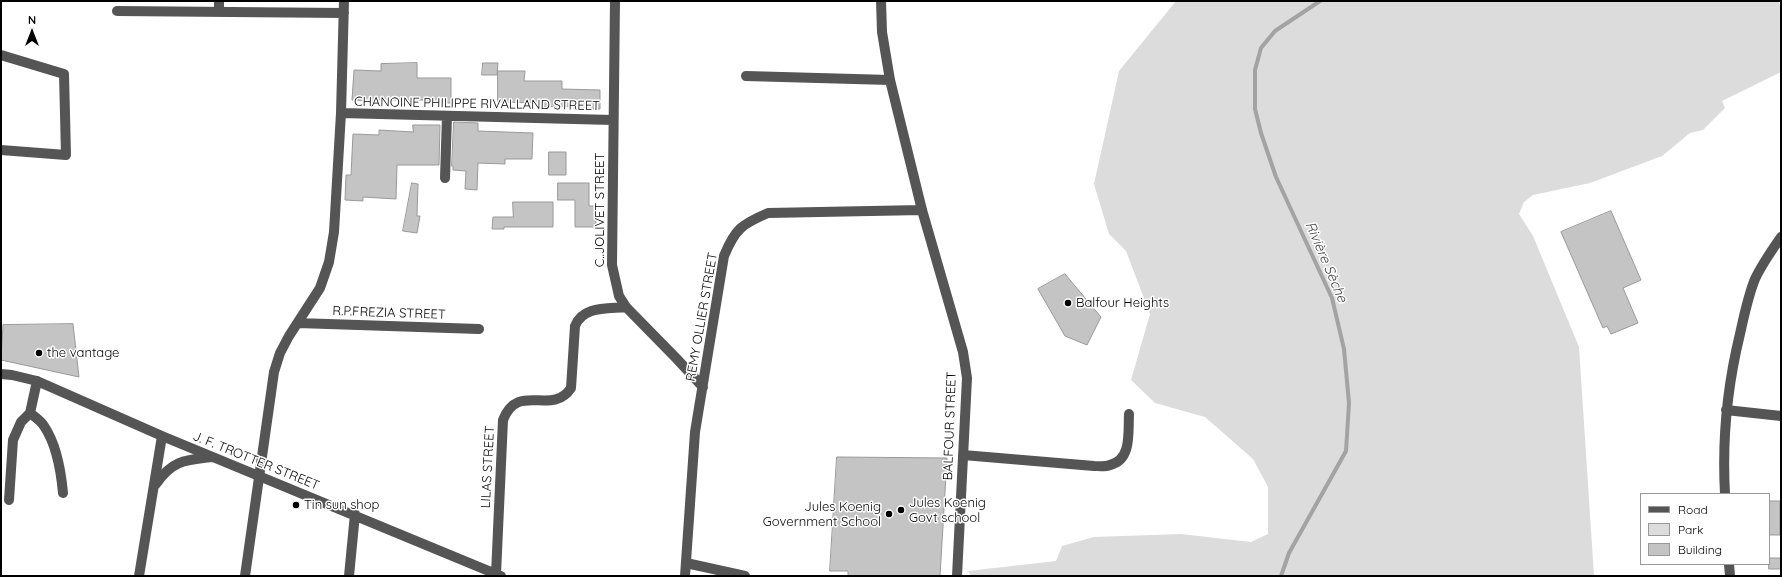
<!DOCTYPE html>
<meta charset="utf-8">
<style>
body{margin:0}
#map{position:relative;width:1782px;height:577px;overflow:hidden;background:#fff;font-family:Quicksand,sans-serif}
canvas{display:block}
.frame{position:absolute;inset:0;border:2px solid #000;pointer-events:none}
.legend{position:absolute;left:1640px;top:493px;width:130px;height:72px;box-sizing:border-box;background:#fff;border:1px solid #999;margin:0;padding:5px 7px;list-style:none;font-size:12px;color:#000}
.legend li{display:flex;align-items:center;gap:8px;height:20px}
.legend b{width:20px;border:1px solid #999}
.north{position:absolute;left:12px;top:12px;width:40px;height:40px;-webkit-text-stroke:3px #fff;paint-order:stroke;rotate:0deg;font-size:11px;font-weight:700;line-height:16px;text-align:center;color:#000}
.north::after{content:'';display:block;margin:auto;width:14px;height:18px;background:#000;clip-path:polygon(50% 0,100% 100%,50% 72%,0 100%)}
</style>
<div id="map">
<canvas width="1782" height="577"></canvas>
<div class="frame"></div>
<ul class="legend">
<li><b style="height:5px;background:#555"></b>Road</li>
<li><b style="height:11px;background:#dcdcdc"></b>Park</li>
<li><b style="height:11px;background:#c4c4c4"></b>Building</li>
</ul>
<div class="north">N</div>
</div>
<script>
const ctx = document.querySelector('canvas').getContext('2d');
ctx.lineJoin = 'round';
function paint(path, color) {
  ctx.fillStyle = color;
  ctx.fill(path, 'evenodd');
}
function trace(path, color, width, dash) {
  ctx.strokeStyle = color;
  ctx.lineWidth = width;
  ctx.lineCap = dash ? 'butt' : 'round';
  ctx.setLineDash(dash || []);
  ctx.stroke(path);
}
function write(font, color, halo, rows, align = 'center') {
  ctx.font = font + ' Quicksand,sans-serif';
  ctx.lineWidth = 3;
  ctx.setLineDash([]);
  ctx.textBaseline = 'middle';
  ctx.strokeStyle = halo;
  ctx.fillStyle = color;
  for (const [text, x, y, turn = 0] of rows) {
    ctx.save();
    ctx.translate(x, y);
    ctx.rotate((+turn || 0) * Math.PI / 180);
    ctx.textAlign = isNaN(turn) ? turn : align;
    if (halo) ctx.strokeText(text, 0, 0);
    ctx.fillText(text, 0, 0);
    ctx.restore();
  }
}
paint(new Path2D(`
 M1176,1H1779L1781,12V72L1722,101L1725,108L1703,130L1690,133L1662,156L1590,183L1533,195L1524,202L1519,214L1533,236L1579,347L1594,576H971L968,571L1056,561L1062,546L1094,537L1181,534L1251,542L1268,534V487L1253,459L1205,417L1155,403L1131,380L1150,314L1126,251L1109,234L1094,184L1119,71Z`), '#dcdcdc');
trace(new Path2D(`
 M1281,576L1289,553L1346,451L1349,403L1344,349L1332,298L1276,177L1261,133L1255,109V70L1261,48L1275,31L1320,1`), '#a3a3a3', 4);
const building = new Path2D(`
 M417,63V78H451V103H427V100H376V101L352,100L354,70L381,71V64Z
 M483,63H498L497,75H482Z
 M498,71H525L524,81H562V89L600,90V109H574V106L537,107V103L498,102Z
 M454,122L478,123V131L533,133L532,159H505V164L478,163L477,190L465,189L466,171L453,170V166H452Z
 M413,125H440L439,165H397L396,199L363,197V201L345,200L346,175H351L353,134L379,135V130L413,132Z
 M549,152H566V175H549Z
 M412,183L418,184L417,216H420L417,233L403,231Z
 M558,183H589V206H596V227H575V200H558Z
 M513,202H553V227H504V229H492L493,217H513Z
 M1611,211L1641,280L1623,288L1638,323L1611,334L1607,326L1603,328L1561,232Z
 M1065,274L1101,317L1087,345L1065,336L1038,289Z
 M73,324L79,377L1,360L3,325Z
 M837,457L947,458L940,576H848V571H830Z
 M1769,501H1780V535H1769Z
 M1769,558H1781V569H1769Z`);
paint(building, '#c4c4c4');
trace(building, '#999', 1);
trace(new Path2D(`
 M219,1V12
 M615,1L612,265L619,296L626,307L676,358L703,387
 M881,1L882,32L890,80L922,210L963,352L967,378L957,576
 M117,11L344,13
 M1,55L64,74L66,155L1,150
 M746,76L890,80
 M341,113L613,120
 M445,178L447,116
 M298,323L479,329
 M1,374L12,375L37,381L162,436L501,576
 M1726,410L1781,416
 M30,413C35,417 41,421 44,426C57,445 61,471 63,493
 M963,455L1094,466C1099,466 1105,467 1110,465C1132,460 1128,432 1129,414
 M156,484C172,460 186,460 212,457
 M1725,494C1722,440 1727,387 1740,334C1744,316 1748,296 1755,279C1762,264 1772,250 1781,237
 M9,500L13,440L21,422L30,413L37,381
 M686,563L745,576
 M1729,564L1730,576
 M496,574L503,420C518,381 552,417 571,388L575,326C583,306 607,309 626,307
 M139,576L162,436
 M245,576L274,372L280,353L289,336L320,288L329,262L334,232L341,113L344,1
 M349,576L355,514
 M685,576L695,432L724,256C735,229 742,224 768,213L922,210`), '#555', 10);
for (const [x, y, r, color] of [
 [1068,303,4,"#000"],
 [39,353,4,"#000"],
 [296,505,4,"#000"],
 [901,510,4,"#000"],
 [889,514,4,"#000"]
]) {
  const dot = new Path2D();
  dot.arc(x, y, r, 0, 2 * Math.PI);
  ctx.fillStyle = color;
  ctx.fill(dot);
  trace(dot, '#fff', 1.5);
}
write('13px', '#000', '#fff', [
 ["CHANOINE PHILIPPE RIVALLAND STREET",477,104,1],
 ["C..JOLIVET STREET",600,210,-90],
 ["R.P.FREZIA STREET",389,313,2],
 ["REMY OLLIER STREET",702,317,-80],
 ["BALFOUR STREET",950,426,-88],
 ["J. F. TROTTER STREET",256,461,22],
 ["LILAS STREET",488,467,-87]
]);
write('13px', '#000', '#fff', [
 ["Balfour Heights",1076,303],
 ["the vantage",47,353],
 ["Jules Koenig",909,503],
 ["Govt school",909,518],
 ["Tin sun shop",304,505],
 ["Jules Koenig",881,507,"right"],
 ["Government School",881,522,"right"]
], 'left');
write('italic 14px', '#444', '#fff', [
 ["Rivière Sèche",1326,262,67]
]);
</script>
